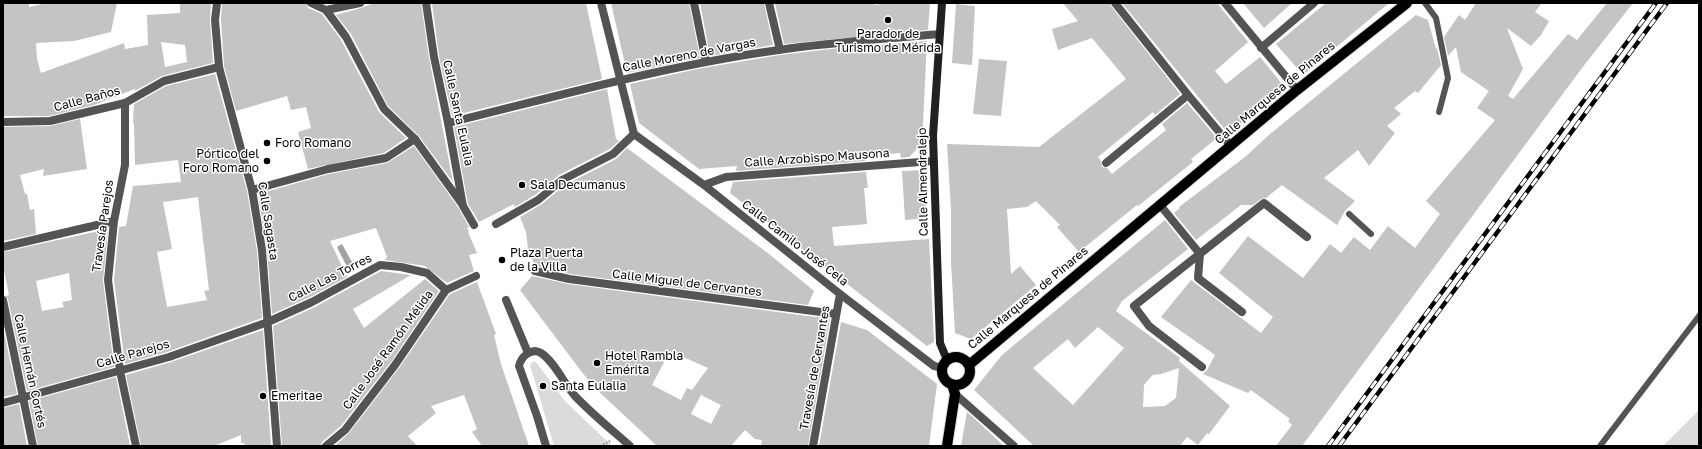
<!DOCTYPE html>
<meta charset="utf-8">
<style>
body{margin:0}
#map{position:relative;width:1702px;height:449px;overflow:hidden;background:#fff;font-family:"Golos Text",sans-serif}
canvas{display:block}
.frame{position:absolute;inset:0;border:4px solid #000;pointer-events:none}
</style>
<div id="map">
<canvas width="1702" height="449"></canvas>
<div class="frame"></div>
</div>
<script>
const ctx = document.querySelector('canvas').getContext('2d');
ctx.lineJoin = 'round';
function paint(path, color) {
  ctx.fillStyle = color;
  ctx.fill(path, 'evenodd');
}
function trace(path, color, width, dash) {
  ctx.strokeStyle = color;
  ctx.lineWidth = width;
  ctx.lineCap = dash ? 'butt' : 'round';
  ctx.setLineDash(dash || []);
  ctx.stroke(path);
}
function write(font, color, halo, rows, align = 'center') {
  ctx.font = font + ' "Golos Text",sans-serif';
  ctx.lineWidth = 3;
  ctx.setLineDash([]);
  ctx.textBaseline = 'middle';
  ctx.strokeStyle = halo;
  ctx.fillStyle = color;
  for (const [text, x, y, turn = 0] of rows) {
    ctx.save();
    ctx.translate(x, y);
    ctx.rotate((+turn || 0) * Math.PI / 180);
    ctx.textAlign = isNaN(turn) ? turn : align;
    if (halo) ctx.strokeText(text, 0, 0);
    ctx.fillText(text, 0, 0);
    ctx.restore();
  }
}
paint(new Path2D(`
 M533,361L536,362L565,401L612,446H554L530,365Z
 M1699,410V446H1663Z`), '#dbdbdb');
paint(new Path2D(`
 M342,244L353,264L347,267L337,247Z`), '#a2a2a2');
paint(new Path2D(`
 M3,3H29V7L46,3H117L111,32L74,41L36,43L37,59L41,73L124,43L125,49L148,45L147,15L180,13V3H211L210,20L213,63L162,76L135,91V89L94,105L49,116H3ZM161,42L185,45L187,62L165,67Z
 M222,3H306L308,8L322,14L341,40L379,112L406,138L384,153L308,169L298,132L311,128L306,107L291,110L287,96L236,111L224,66L221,20Z
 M374,3H421L429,58L453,182L419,136L388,106L351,34L336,15L361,8Z
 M432,3H586L602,79L452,116L439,56Z
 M611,3H689L700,58L627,73Z
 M700,3H764L773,45L710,56Z
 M775,3H874L875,5L888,3H930L928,30L784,44Z
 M1063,3H1110L1111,6L1180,94L1155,115L1153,112L1098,157L1101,161L1102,167L1107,168L1112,174L1166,130L1162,124L1187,103L1217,138L1191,159L1193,162L1138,206L1137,205L1079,252L1057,227L1060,225L1036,201L1027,207L1007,209L1011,274L1020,266L1036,285L971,339L955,333L951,262V209L947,144L1039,147L1126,79L1092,38L1058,50L1052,29L1078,21Z
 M1122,3H1217L1248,42L1215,71L1226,84L1260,57L1283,85L1248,114L1250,116L1232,131L1229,128L1226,131Z
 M1243,3H1292L1264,28Z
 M1326,3H1389L1303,75L1276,44Z
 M1476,3H1542L1535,12L1549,21L1541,35L1531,46L1507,28L1523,69L1508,96L1513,99L1568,34L1577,40L1607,3H1633L1582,68L1302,446H1276L1292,425L1288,421L1290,419L1251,390L1248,393L1203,374L1207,370L1215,355L1161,317L1191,280L1261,333L1273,317L1219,273L1248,236L1303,278L1330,244L1341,253L1354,237L1370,250L1388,226L1415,248L1440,214L1426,201L1495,120L1477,108L1489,91L1461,72L1456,47L1448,56L1444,37L1459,15L1465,20Z
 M956,4L975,6L972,65L952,63Z
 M1416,15L1428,20L1436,49L1437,48L1441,65L1418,93L1415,91L1394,108L1401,114L1387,126L1395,133L1369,166L1358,150L1324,178L1355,201L1345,211L1337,225L1282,185L1266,198L1261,199L1253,205H1241L1196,240L1174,213L1180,208L1179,207L1245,157L1270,134Z
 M927,41L922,144L909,157L901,158L900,153L864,156L865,161L736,171L737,166L699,169L639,123L630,84L697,69L780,55L839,48Z
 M979,59L1007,61L1001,116L973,114Z
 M215,74L247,191L257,251L262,318L167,352L125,364L114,280L119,227L126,226L133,186L181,182L178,160L135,165L134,123H133L134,104L166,86ZM198,197L209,290L204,291L207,300L167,307L157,252L172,249L163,202Z
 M607,89L616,139L619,141L610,149L559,175L535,195L515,207L514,204L479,222L468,204L454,127Z
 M80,119L87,169L43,176L44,169L20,175L25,194H27L30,210L34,209L36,234L3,241V127L50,126Z
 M414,146L458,207L469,227L467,228L469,231L468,232L477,253L469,255L474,271L447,283L425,266L385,260L387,257L376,228L330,241L347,277L310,297L272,314L267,250L258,194L329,174L387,163Z
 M627,148L769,254L814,291L808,305L570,274L535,266L528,249L526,232L520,217L542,204L565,185L616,159Z
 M924,170L927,218L905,220L902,171Z
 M866,172L868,188H864L867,224L832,227L834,246L929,239L934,342L927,346L730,193L733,182Z
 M1165,220L1188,249L1122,301L1116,311L1180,358L1179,361L1230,406L1209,434L1207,433L1198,445L1187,437L1180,446H1034L974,390L1002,355ZM1098,327L1124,348L1073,405L1033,368L1068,339L1075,348ZM1179,368L1176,398L1165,406L1143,407L1144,385L1148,380L1153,375L1161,374Z
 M108,229L103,281L114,367L27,391L8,299L6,296L9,295L3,265V252ZM69,273L72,300L62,302L64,307L42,311L36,281Z
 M381,271L411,275L353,309L364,328L425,279L439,291L391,362L341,426L322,442L321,446H282L273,326L315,307Z
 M532,276L568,284L830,319L808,446H761L762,440L755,439L745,430L731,446H657L596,389L581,371L520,290ZM670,351L708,368L692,390L687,388L681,400L652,385ZM701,395L721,405L711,424L691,414Z
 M477,282L496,334L494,335L501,364L529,446H482L472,432L477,429L464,395L431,406L436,413L408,436L417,446H335L349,433L399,368L450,294Z
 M841,322L867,330L937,384L929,446H819Z
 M3,327L17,394L3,397Z
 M263,330L271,446H245L244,443H241V435L214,446H141L126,375L171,362Z
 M116,377L130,446H38L29,401Z
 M19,404L27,446H3V408Z
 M967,412L976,420L1004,446H961Z`), '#c4c4c4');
const primary = new Path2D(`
 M942 371a14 14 0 1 1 28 0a14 14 0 1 1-28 0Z
 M969,365L1297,90L1407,3
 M947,446L955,394L952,384`);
trace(primary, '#dbdbdb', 12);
trace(new Path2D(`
 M601,446L610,441`), '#767676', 2.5, [1, 2]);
trace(new Path2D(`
 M1425,3L1436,18L1448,78L1439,112
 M1349,214L1371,234
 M1600,446L1699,316`), '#545454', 6);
trace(new Path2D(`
 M426,3L434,57L448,123L463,206L474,225
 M694,3L706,62
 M769,3L780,50
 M326,10L360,3
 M125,103L164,81L219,67
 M448,123C558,96 668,65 779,50C832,42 886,39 939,34
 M415,139L462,204
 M496,224L538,200L562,180L613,154L634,134
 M535,271L569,279L836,314
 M506,300L528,353
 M326,446L345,430L395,365L446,290L476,276`), '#545454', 8);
trace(new Path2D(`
 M217,3L215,20L219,67L252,190L262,250L277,446
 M601,3L634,134L704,185L840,294L934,366L943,368
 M1115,3L1188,95L1231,146
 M1225,3L1297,90
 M1261,48L1314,3
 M3,122L50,121L125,103V165L114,221L108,280L120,371L136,446
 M1106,163L1188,95
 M704,185L726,177L933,161
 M252,190L328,169L386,158L415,139L384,109L346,37L326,10L311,3
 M1160,205L1200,254L1198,278L1242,312
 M3,247L114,221
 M3,300L33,446
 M1202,367L1149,326L1134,306L1264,203L1307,237
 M955,394L1014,446
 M3,403L169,357L268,322L312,302L380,265L401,267L427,273L446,290
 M546,446L537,416L519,366C521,357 531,347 541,353C554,361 565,385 575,396C592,414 612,430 630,446
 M813,446L840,294`), '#545454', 8);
trace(new Path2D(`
 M942,3L933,136L940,343L947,360`), '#212121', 8);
trace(primary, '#000', 10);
const rail = new Path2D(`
 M1328,446L1656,3
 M1339,446L1667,3`);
trace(rail, '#000', 4.5);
trace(rail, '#fff', 3, [9]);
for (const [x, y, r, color] of [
 [888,20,4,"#000"],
 [267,143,4,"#000"],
 [267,161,4,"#000"],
 [522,185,4,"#000"],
 [502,260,4,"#000"],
 [597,363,4,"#000"],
 [543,386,4,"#000"],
 [263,396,4,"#000"]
]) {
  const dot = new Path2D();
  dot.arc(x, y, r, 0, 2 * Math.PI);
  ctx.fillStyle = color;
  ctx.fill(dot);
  trace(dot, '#fff', 1.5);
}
write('12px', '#000', '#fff', [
 ["Parador de",888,34,"center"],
 ["Turismo de Mérida",888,48,"center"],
 ["Foro Romano",275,143],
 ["Pórtico del",259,154,"right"],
 ["Foro Romano",259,168,"right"],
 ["Sala Decumanus",530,185],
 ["Plaza Puerta",510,253],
 ["de la Villa",510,267],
 ["Hotel Rambla",605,356],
 ["Emérita",605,370],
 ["Santa Eulalia",551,386],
 ["Emeritae",271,396]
], 'left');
write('12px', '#000', '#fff', [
 ["Calle Moreno de Vargas",689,55,-11],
 ["Calle Marquesa de Pinares",1275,93,-40],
 ["Calle Baños",87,99,-15],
 ["Calle Santa Eulalia",458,113,78],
 ["Calle Arzobispo Mausona",817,158,-4],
 ["Calle Almendralejo",923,182,-91],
 ["Calle Sagasta",268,221,81],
 ["Travesía Parejos",103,226,-82],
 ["Calle Camilo José Cela",795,243,38],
 ["Calle Las Torres",330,278,-27],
 ["Calle Miguel de Cervantes",687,283,7],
 ["Calle Marquesa de Pinares",1028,298,-40],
 ["Calle José Ramón Mélida",388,350,-54],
 ["Calle Parejos",133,354,-16],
 ["Travesía de Cervantes",815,368,-80],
 ["Calle Hernán Cortés",30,371,78]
]);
</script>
